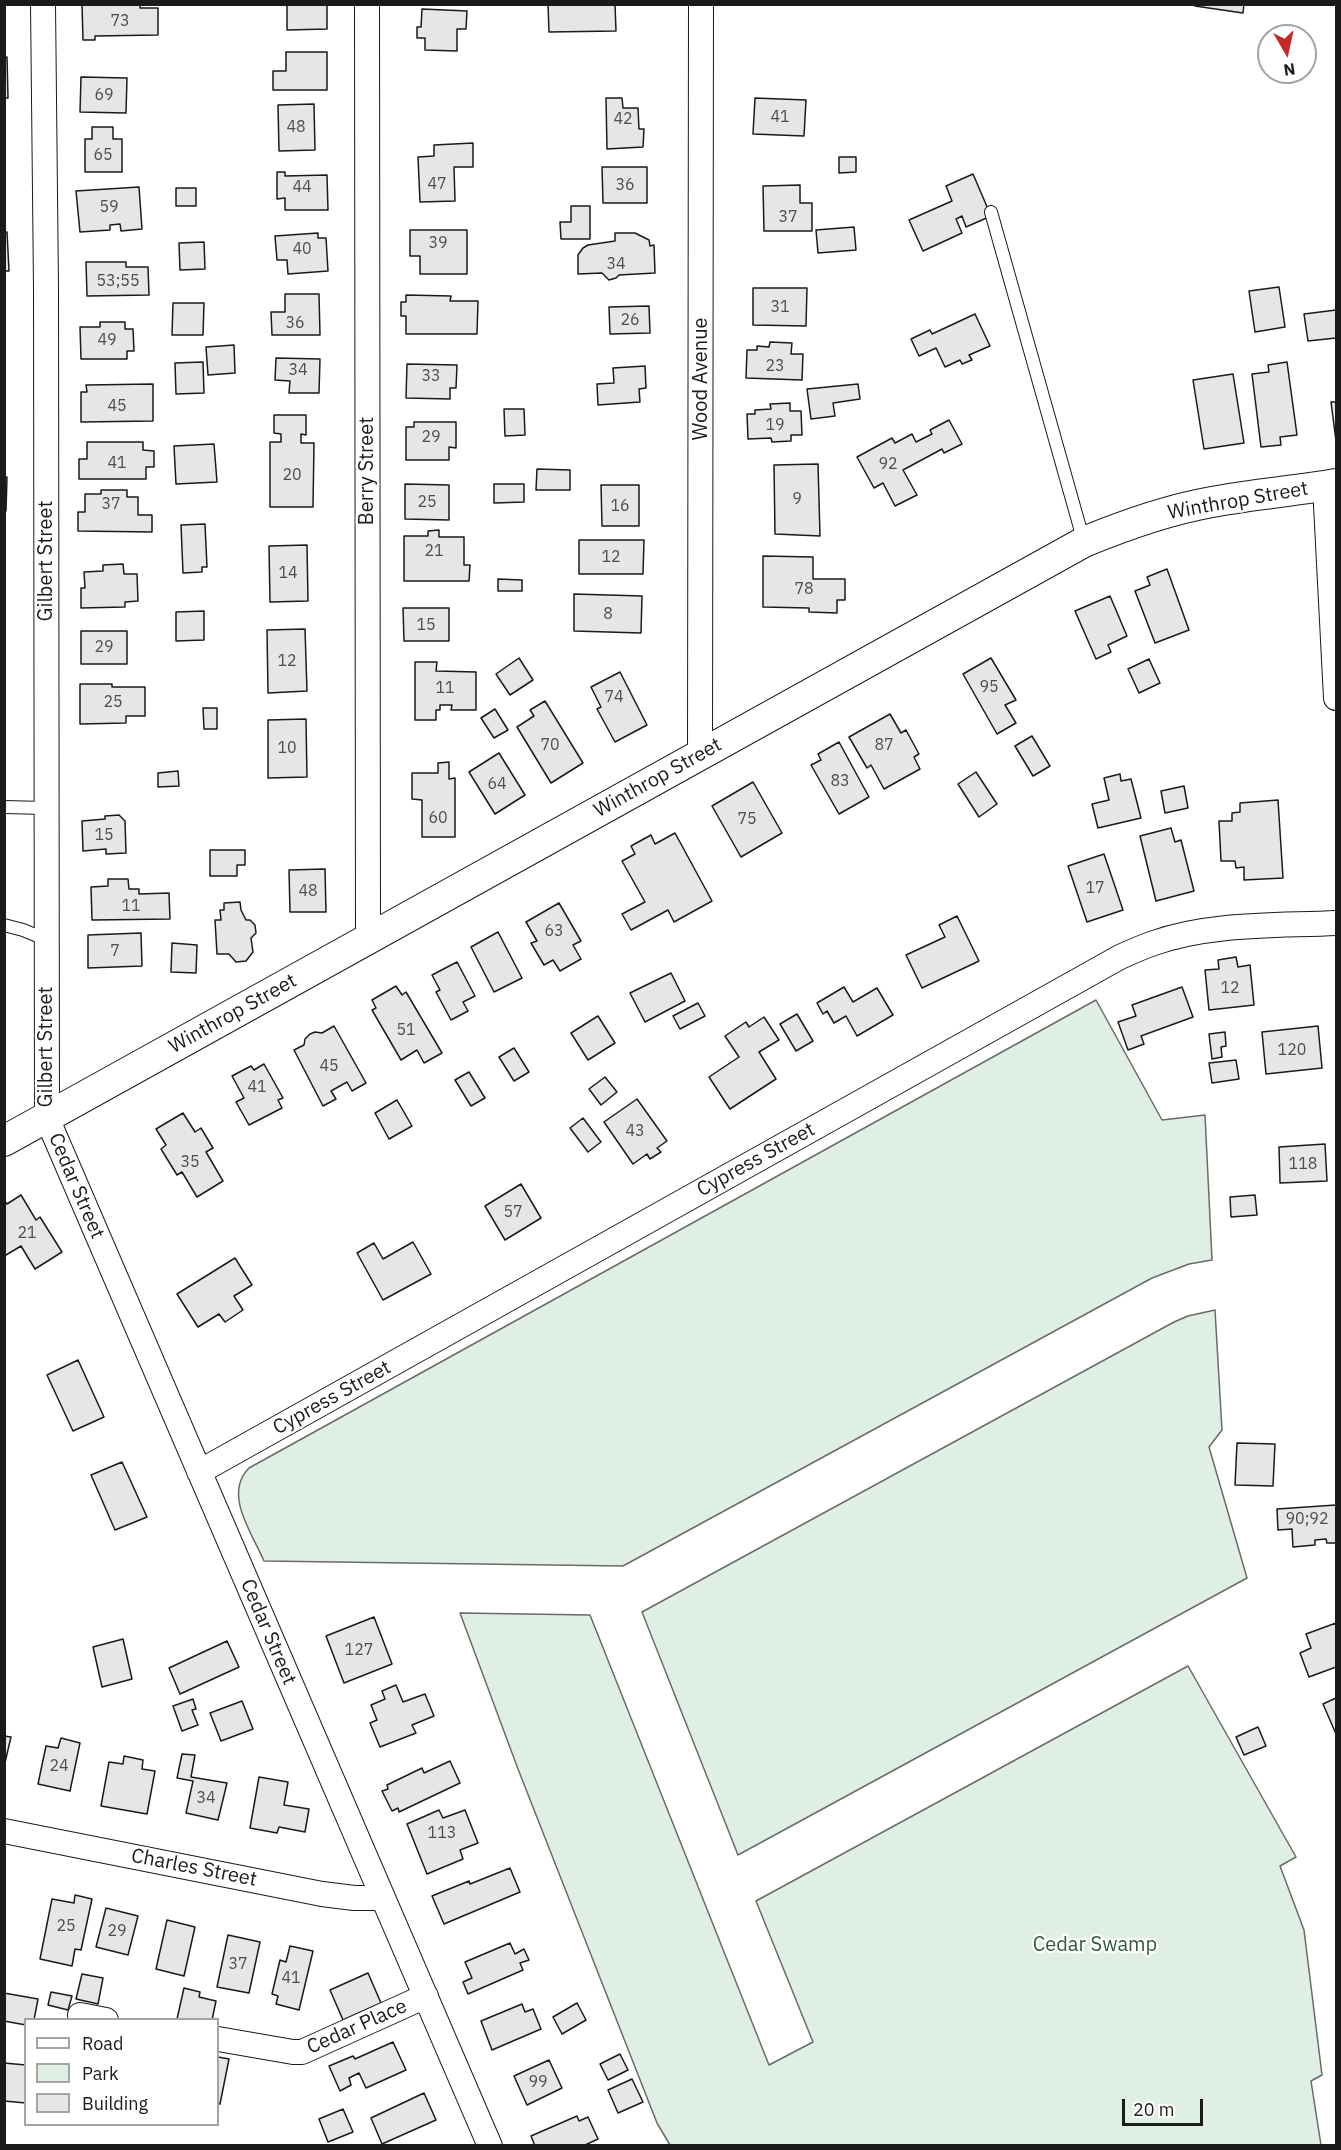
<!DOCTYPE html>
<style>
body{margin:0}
#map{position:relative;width:1341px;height:2150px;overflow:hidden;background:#fff;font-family:"IBM Plex Sans",sans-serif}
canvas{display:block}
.frame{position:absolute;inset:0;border:6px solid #1a1a1a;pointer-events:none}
.legend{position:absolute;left:24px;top:2018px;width:195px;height:108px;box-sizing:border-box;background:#fff;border:2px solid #a3a3a3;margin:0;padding:8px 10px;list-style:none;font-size:18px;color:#1a1a1a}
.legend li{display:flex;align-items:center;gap:12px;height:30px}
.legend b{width:30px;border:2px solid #a3a3a3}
.north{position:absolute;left:1257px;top:24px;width:60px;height:60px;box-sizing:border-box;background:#fff;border:2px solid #a3a3a3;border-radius:50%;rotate:171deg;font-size:16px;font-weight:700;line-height:24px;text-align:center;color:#1a1a1a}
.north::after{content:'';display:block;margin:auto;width:21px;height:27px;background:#c62828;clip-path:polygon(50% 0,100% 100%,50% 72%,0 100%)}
.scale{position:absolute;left:1122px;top:2099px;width:81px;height:27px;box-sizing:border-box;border:3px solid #1a1a1a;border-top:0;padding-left:8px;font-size:18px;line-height:21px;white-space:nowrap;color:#1a1a1a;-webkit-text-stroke:4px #fff;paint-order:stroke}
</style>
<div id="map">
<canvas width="1341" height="2150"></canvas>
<div class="frame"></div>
<ul class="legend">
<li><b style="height:8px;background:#fff"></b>Road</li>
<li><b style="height:16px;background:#e0efe3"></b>Park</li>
<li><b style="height:16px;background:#e6e6e6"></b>Building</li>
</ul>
<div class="north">N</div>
<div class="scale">20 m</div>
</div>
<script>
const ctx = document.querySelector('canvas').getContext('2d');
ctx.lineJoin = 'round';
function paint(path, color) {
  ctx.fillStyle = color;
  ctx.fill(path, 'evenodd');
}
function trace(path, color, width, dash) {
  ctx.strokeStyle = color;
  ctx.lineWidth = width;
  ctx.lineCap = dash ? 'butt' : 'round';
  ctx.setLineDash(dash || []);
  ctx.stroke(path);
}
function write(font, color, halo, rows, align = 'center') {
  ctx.font = font + ' "IBM Plex Sans",sans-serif';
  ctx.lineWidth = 4.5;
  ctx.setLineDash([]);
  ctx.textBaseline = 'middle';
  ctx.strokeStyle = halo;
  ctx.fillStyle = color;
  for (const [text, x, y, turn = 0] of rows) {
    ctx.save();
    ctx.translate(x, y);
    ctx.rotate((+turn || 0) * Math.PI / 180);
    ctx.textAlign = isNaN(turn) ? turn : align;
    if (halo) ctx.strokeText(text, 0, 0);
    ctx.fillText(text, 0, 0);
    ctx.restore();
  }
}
const green = new Path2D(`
 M1096,1000L1162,1120L1205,1115L1212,1260L1189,1264L1152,1278L623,1566L264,1561C252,1533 223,1494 249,1468Z
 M1215,1310L1222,1430L1209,1447L1247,1578L738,1855L642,1612L1174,1322L1188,1316Z
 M460,1613L590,1615L769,2065L813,2042L756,1901L1188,1666L1296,1857L1280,1866L1304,1930L1322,2075L1311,2081L1321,2145H670L657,2123L518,1769Z`);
paint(green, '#e0efe3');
trace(green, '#6a6a6a', 1.5);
const building = new Path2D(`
 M82,4H140V8H158V35L95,36V40H83Z
 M287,4H327V29L287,30Z
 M548,4H615L616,31L549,32Z
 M1196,4H1244L1243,13L1195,6Z
 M422,9L467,11L466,29H457V51L425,50V38H417V27H421Z
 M286,52H327V90H273V71H286Z
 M7,57L8,98H4V58Z
 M81,77L127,78L126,113L80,112Z
 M606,98H622L623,108H638L639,129H644L643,147L607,149Z
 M755,98L806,100L804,136L753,134Z
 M314,104L315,150L279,151L278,105Z
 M92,127H113V139H122V172H85V139H92Z
 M473,143V167H454L455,201L420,202L418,157L434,156V145Z
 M839,157H856V172L839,173Z
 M602,167H647V203H603Z
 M277,172H285V176L327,175L328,210H285V198L277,199Z
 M973,174L991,216L966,227L962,216L956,219L962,233L923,251L909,220L952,201L946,186Z
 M800,185V203H812V231H764L763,186Z
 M139,187L142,229L121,231L120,224L110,225V230L80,232L76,191Z
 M176,188H196V206H176Z
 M571,206H590V239H561L560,222H571Z
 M854,227L856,250L818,253L816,230Z
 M410,230H467V274H420V256H410Z
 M4,232H7L9,271H4Z
 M318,233V238H326L328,271L288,274L287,260H277L275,236Z
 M615,233H635L649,240L650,246L654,245L655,273L619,275L616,278L609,280L602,273L578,274V255L583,248L588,245L615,241Z
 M204,242L205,269L180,270L179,243Z
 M86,262H126V267H148L149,295L87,296Z
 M1279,287L1285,327L1255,332L1249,291Z
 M753,288H807L806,326L753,325Z
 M285,294H319L320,335H272L271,312H285Z
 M406,295L451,296L450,301H478L477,334H406V316H401V302H406Z
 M173,303H204L203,335H172Z
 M649,306L650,333L610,334L609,307Z
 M1336,310V338L1308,341L1304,314Z
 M975,314L990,346L969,355L972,360L962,364L960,360L945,367L936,348L919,356L911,339L930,330L932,334Z
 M100,322H125V329H133L134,351H127V359H81L80,327H100Z
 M770,342L792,343L791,354H803L802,380L746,378L747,350H757V346L769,347Z
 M234,345L235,373L208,375L206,347Z
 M276,358L320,359L319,393H289L290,381L275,380Z
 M203,362L204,393L176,394L175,363Z
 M1287,362L1297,435L1280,437L1281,445L1261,447L1252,374L1269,372L1268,365Z
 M407,364L457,365L456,388H450V399L406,398Z
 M645,366L646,388L639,389L640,402L598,405L597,384L614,383L613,368Z
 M1233,374L1244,443L1204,449L1193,380Z
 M153,384V421L81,422V392H87L86,385Z
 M858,384L860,399L833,403L835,416L811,419L807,389Z
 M1331,402H1336V441Z
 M790,403V411H801L802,435H791V441L772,442L771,438L748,439L747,414H755V410L771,409L770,404Z
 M504,409H524L525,435L505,436Z
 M274,415H306V435L301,434V443H314L313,507H270V442H281V434L274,433Z
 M949,420L962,444L944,453L942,449L903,470L917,495L895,506L883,483L874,488L857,457L892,438L895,443L912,434L916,442L932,434L930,430Z
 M414,422H456V448L449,447V460H406V427H414Z
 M87,442H143V450L154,451V467H146V479H79V459H87Z
 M214,444L217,482L176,484L174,446Z
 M818,464L820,536L775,534L774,465Z
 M537,469L570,470V490H536Z
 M4,477H7L6,511H4Z
 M405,484L449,485V520L405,519Z
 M494,484H524V502L494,503Z
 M601,485H639V526H602Z
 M101,490H127V497H138V515H152V532L78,531V512H85V494H101Z
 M205,524L207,567H202V572L183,573L181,525Z
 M439,530V537H464V565H470L469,581H404V536H428V531Z
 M579,540H644L643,574H579Z
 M307,545L308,601L270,602L269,546Z
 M763,556L813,557V579H845V600H837V613L809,612V608L763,607Z
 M123,564L124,574H137L138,601L125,602V607L81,608V588H85L84,572L103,571V565Z
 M1167,569L1189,630L1155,643L1135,591L1150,585L1147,577Z
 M498,579L522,580V591H498Z
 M574,594L642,596L641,633L574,631Z
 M1110,596L1127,636L1108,645L1111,652L1096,659L1075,611Z
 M403,608H449V641H404Z
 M204,611V640L176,641V612Z
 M305,629L307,691L268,693L267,630Z
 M81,631H127V664H81Z
 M519,658L533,680L510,695L496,674Z
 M991,658L1016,700L1005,705L1016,723L997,734L963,674Z
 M1149,659L1160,683L1139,693L1128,669Z
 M415,662H437L436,671L476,672V710H451L452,705H440V710H436V720H415Z
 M620,672L647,725L615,742L597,709L601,707L591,687Z
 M80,684H112V687H145V716H126V723L80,724Z
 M545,701L583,763L551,783L517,727L534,716L530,710Z
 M203,708H217V729H204Z
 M495,709L508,730L494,738L481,718Z
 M890,714L901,733L906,730L919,754L914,757L920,769L884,789L871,765L867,768L849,737Z
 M306,719L307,777L268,778V720Z
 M1032,736L1050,766L1033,776L1015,746Z
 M839,742L869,797L839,814L811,765L821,760L818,754Z
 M499,753L525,795L495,814L469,772Z
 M449,762V779L455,778V837H422V800L412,799V773H438V763Z
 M178,771L179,786L158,787V773Z
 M976,772L997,804L979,817L958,784Z
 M1120,774L1121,781L1131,779L1141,818L1098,828L1092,804L1109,800L1104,778Z
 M753,782L782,833L741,857L712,806Z
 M1184,786L1188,808L1165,813L1161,791Z
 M1278,800L1283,878L1244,880V867L1236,868L1235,861H1221L1219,821H1232V813L1240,812V803Z
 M119,815L125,821L126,853L106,854V849L83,851L82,821L105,819V816Z
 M1171,828L1175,842L1181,840L1194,891L1156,901L1140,836Z
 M675,833L712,901L674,922L668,910L631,930L622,914L645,902L622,861L635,854L631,846L651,835L655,844Z
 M210,850H245V865H237V876H210Z
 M1104,854L1123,910L1087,922L1068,866Z
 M325,869L326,912H290L289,870Z
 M108,879H128L129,889H139V894L169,893L170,919L92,920L91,887L108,886Z
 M240,902L241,910L246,920H250L255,925L256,933L251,938L253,952L246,961L236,962L229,954H217L215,920H221L220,910H224V903Z
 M559,903L581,941L573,945L581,959L560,971L553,960L544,965L531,943L537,941L526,922Z
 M957,916L979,961L922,988L906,955L945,937L939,925Z
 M498,932L522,978L494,992L471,947Z
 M141,933L142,966L88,968V935Z
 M172,943L197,945L196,973L171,972Z
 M1236,957L1238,967L1250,965L1254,1005L1209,1010L1205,970L1219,969L1218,960Z
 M457,962L475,996L463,1002L468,1011L451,1020L436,992L440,990L432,975Z
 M671,973L685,1001L645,1022L630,993Z
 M396,986L402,995L406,992L442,1053L424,1063L417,1050L401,1060L372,1010L376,1008L372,1000Z
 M844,987L853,1002L877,988L893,1015L857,1036L846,1016L834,1023L827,1011L823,1014L817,1003Z
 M1182,987L1193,1017L1141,1036L1144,1044L1128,1050L1118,1022L1136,1016L1132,1005Z
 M698,1003L705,1016L680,1029L673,1016Z
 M797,1014L813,1041L796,1051L780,1024Z
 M598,1016L615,1043L588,1060L571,1033Z
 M764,1017L779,1040L759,1052L776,1079L730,1109L709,1077L739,1057L725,1036L746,1022L749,1027Z
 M334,1026L366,1083L352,1091L347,1082L331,1091L336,1099L323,1106L294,1050L304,1045L305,1039L310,1034L315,1032L322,1033Z
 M1318,1026L1322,1068L1266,1074L1262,1032Z
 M1225,1032L1226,1046L1221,1047L1222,1057L1212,1059L1209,1034Z
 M514,1048L529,1072L514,1081L499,1057Z
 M1236,1060L1239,1079L1212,1083L1209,1063Z
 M264,1064L283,1098L278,1100L282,1108L249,1125L236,1102L244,1098L232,1076L251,1066L254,1070Z
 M469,1072L485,1098L471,1106L455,1080Z
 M605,1077L617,1092L601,1105L589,1089Z
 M637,1099L667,1141L657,1148L661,1152L650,1159L647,1154L633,1164L604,1122Z
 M397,1100L412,1126L389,1139L375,1113Z
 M183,1113L195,1132L201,1128L213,1148L206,1152L223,1181L197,1197L182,1172L177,1175L161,1149L166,1145L156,1129Z
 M583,1118L601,1142L588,1152L570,1128Z
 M1325,1144L1327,1181L1280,1183L1279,1147Z
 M521,1184L541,1218L505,1240L485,1206Z
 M21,1195L36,1220L40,1217L62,1252L35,1269L21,1246L6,1255L4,1253V1200L7,1204Z
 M1255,1195L1257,1215L1231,1217L1230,1197Z
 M413,1242L431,1274L383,1300L357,1253L374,1243L383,1259Z
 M235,1258L252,1285L234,1296L243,1310L225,1322L219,1314L198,1327L177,1294Z
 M78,1360L104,1417L73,1431L47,1375Z
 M1237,1443L1275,1444L1273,1486L1235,1485Z
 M122,1462L147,1517L115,1530L91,1475Z
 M1336,1505V1543H1327L1326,1539L1315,1540V1545L1293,1547L1292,1529L1278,1530L1277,1509Z
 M374,1617L392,1664L344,1683L326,1636Z
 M1336,1623V1667L1309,1677L1300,1653L1311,1648L1306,1634Z
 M123,1639L132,1679L102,1687L93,1647Z
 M227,1641L239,1667L180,1694L169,1668Z
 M396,1685L403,1702L425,1694L434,1716L412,1725L416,1733L380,1747L370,1723L377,1720L371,1705L385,1699L382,1691Z
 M1336,1698V1734L1323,1704Z
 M193,1699L196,1709L192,1710L198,1725L182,1731L173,1706Z
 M242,1701L253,1729L221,1741L210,1713Z
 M1258,1727L1266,1746L1244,1755L1236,1737Z
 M4,1736L11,1737L4,1767Z
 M61,1738L80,1743L70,1791L38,1784L46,1746L58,1748Z
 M182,1754L195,1755L191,1777L227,1783L218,1820L186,1813L193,1781L177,1778Z
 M124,1756L143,1760L142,1769L155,1771L147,1814L101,1806L109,1762L123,1764Z
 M450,1761L460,1783L399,1812L398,1808L392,1811L382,1791L388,1789L387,1785L422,1768L424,1773Z
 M259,1777L288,1782L284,1805L309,1809L305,1832L279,1827L277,1833L250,1828Z
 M439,1810L443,1818L465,1810L478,1843L460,1850L463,1859L427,1874L407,1824Z
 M510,1868L520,1892L444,1924L432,1896L469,1881L470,1884Z
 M75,1895L92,1899L81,1950L75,1949L72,1966L40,1959L52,1899L74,1903Z
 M106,1908L138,1916L128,1955L96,1947Z
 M167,1920L195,1927L184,1976L156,1969Z
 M228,1935L260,1942L249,1993L217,1987Z
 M510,1943L515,1954L524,1949L529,1960L520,1963L523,1970L468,1994L463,1982L472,1978L465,1962Z
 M290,1946L313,1951L299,2010L276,2004L278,1996L272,1994L280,1960L286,1962Z
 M368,1973L381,2003L343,2020L330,1990Z
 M82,1974L103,1978L98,2004L76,1999Z
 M184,1988L200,1992L199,1997L216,2001L212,2020L177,2019Z
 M51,1992L72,1996L68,2010L48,2005Z
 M4,1993L38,1999L34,2020H26V2025L4,2021Z
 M577,2003L586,2020L562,2034L553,2017Z
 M522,2004L525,2012L533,2009L541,2029L492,2050L481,2021Z
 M393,2042L406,2070L366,2088L359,2073L349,2078L351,2085L340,2091L329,2066L353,2056L355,2059Z
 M620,2054L628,2070L608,2080L600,2064Z
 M218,2057L229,2059L220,2104H218Z
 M549,2060L562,2088L527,2105L514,2076Z
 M4,2063L26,2065V2103L4,2101Z
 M632,2079L643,2102L618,2113L608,2090Z
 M424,2093L436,2120L382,2144L371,2118Z
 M343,2109L353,2132L328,2142L319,2119Z
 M577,2116L579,2121L588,2117L598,2139L583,2146H535L531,2136Z`);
paint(building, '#e6e6e6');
trace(building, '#1a1a1a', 1.5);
const service = new Path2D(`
 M991,212L1084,542
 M4,807L45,808
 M4,925L23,930L45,939`);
const minor = new Path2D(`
 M43,4L46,287L47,1118L490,2146
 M367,4L368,938
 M1325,486L1336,698
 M700,754L701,4
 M199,1472L1120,957C1131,952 1142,947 1154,943C1211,923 1276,926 1336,923
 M4,1831L322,1894L354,1898H383
 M80,2015L106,2020
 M218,2039L293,2052H302L426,1996`);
const tertiary = new Path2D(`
 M4,1141L1084,542C1125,525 1167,510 1212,502C1253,494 1295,491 1336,484`);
trace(service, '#1a1a1a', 14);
trace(minor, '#1a1a1a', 26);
trace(tertiary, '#1a1a1a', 32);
trace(service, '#fff', 12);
trace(minor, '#fff', 24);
trace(tertiary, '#fff', 30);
write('16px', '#4d4d4d', null, [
 ["73",120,21],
 ["69",104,95],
 ["41",780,117],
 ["42",623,119],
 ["48",296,127],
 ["65",103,155],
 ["47",437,184],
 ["36",625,185],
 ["44",302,187],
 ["59",109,207],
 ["37",788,217],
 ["39",438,243],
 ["40",302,249],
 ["34",616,264],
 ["53;55",118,281],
 ["31",780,307],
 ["26",630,320],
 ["36",295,323],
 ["49",107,340],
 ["23",775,366],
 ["34",298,370],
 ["33",431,376],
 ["45",117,406],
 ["19",775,425],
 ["29",431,437],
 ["41",117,463],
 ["92",888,464],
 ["20",292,475],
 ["9",797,499],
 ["25",427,502],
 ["37",111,504],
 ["16",620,506],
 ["21",434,551],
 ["12",611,557],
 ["14",288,573],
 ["78",804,589],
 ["8",608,614],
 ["15",426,625],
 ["29",104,647],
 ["12",287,661],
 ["95",989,687],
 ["11",445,688],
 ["74",614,697],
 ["25",113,702],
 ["70",550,745],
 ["87",884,745],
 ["10",287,748],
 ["83",840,781],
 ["64",497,784],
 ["60",438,818],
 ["75",747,819],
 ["15",104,835],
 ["17",1095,888],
 ["48",308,891],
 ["11",131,906],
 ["63",554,931],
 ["7",115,951],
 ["12",1230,988],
 ["51",406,1030],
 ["120",1292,1050],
 ["45",329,1066],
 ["41",257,1087],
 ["43",635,1131],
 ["35",190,1162],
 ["118",1303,1164],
 ["57",513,1212],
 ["21",27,1233],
 ["90;92",1307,1519],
 ["127",359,1650],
 ["24",59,1766],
 ["34",206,1798],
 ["113",442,1833],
 ["25",66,1926],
 ["29",117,1931],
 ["37",238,1964],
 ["41",291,1978],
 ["99",538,2082]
]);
write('20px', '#1a1a1a', '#fff', [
 ["Wood Avenue",701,379,-90],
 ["Berry Street",367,471,-90],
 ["Winthrop Street",1238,501,-10],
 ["Gilbert Street",46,561,-90],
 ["Winthrop Street",658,778,-29],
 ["Winthrop Street",233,1014,-29],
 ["Gilbert Street",46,1047,-90],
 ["Cypress Street",756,1160,-29],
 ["Cedar Street",76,1186,67],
 ["Cypress Street",332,1398,-29],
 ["Cedar Street",268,1632,67],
 ["Charles Street",194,1868,11],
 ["Cedar Place",357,2027,-24]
]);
write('20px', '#2b5a34', '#fff', [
 ["Cedar Swamp",1095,1945]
]);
</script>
